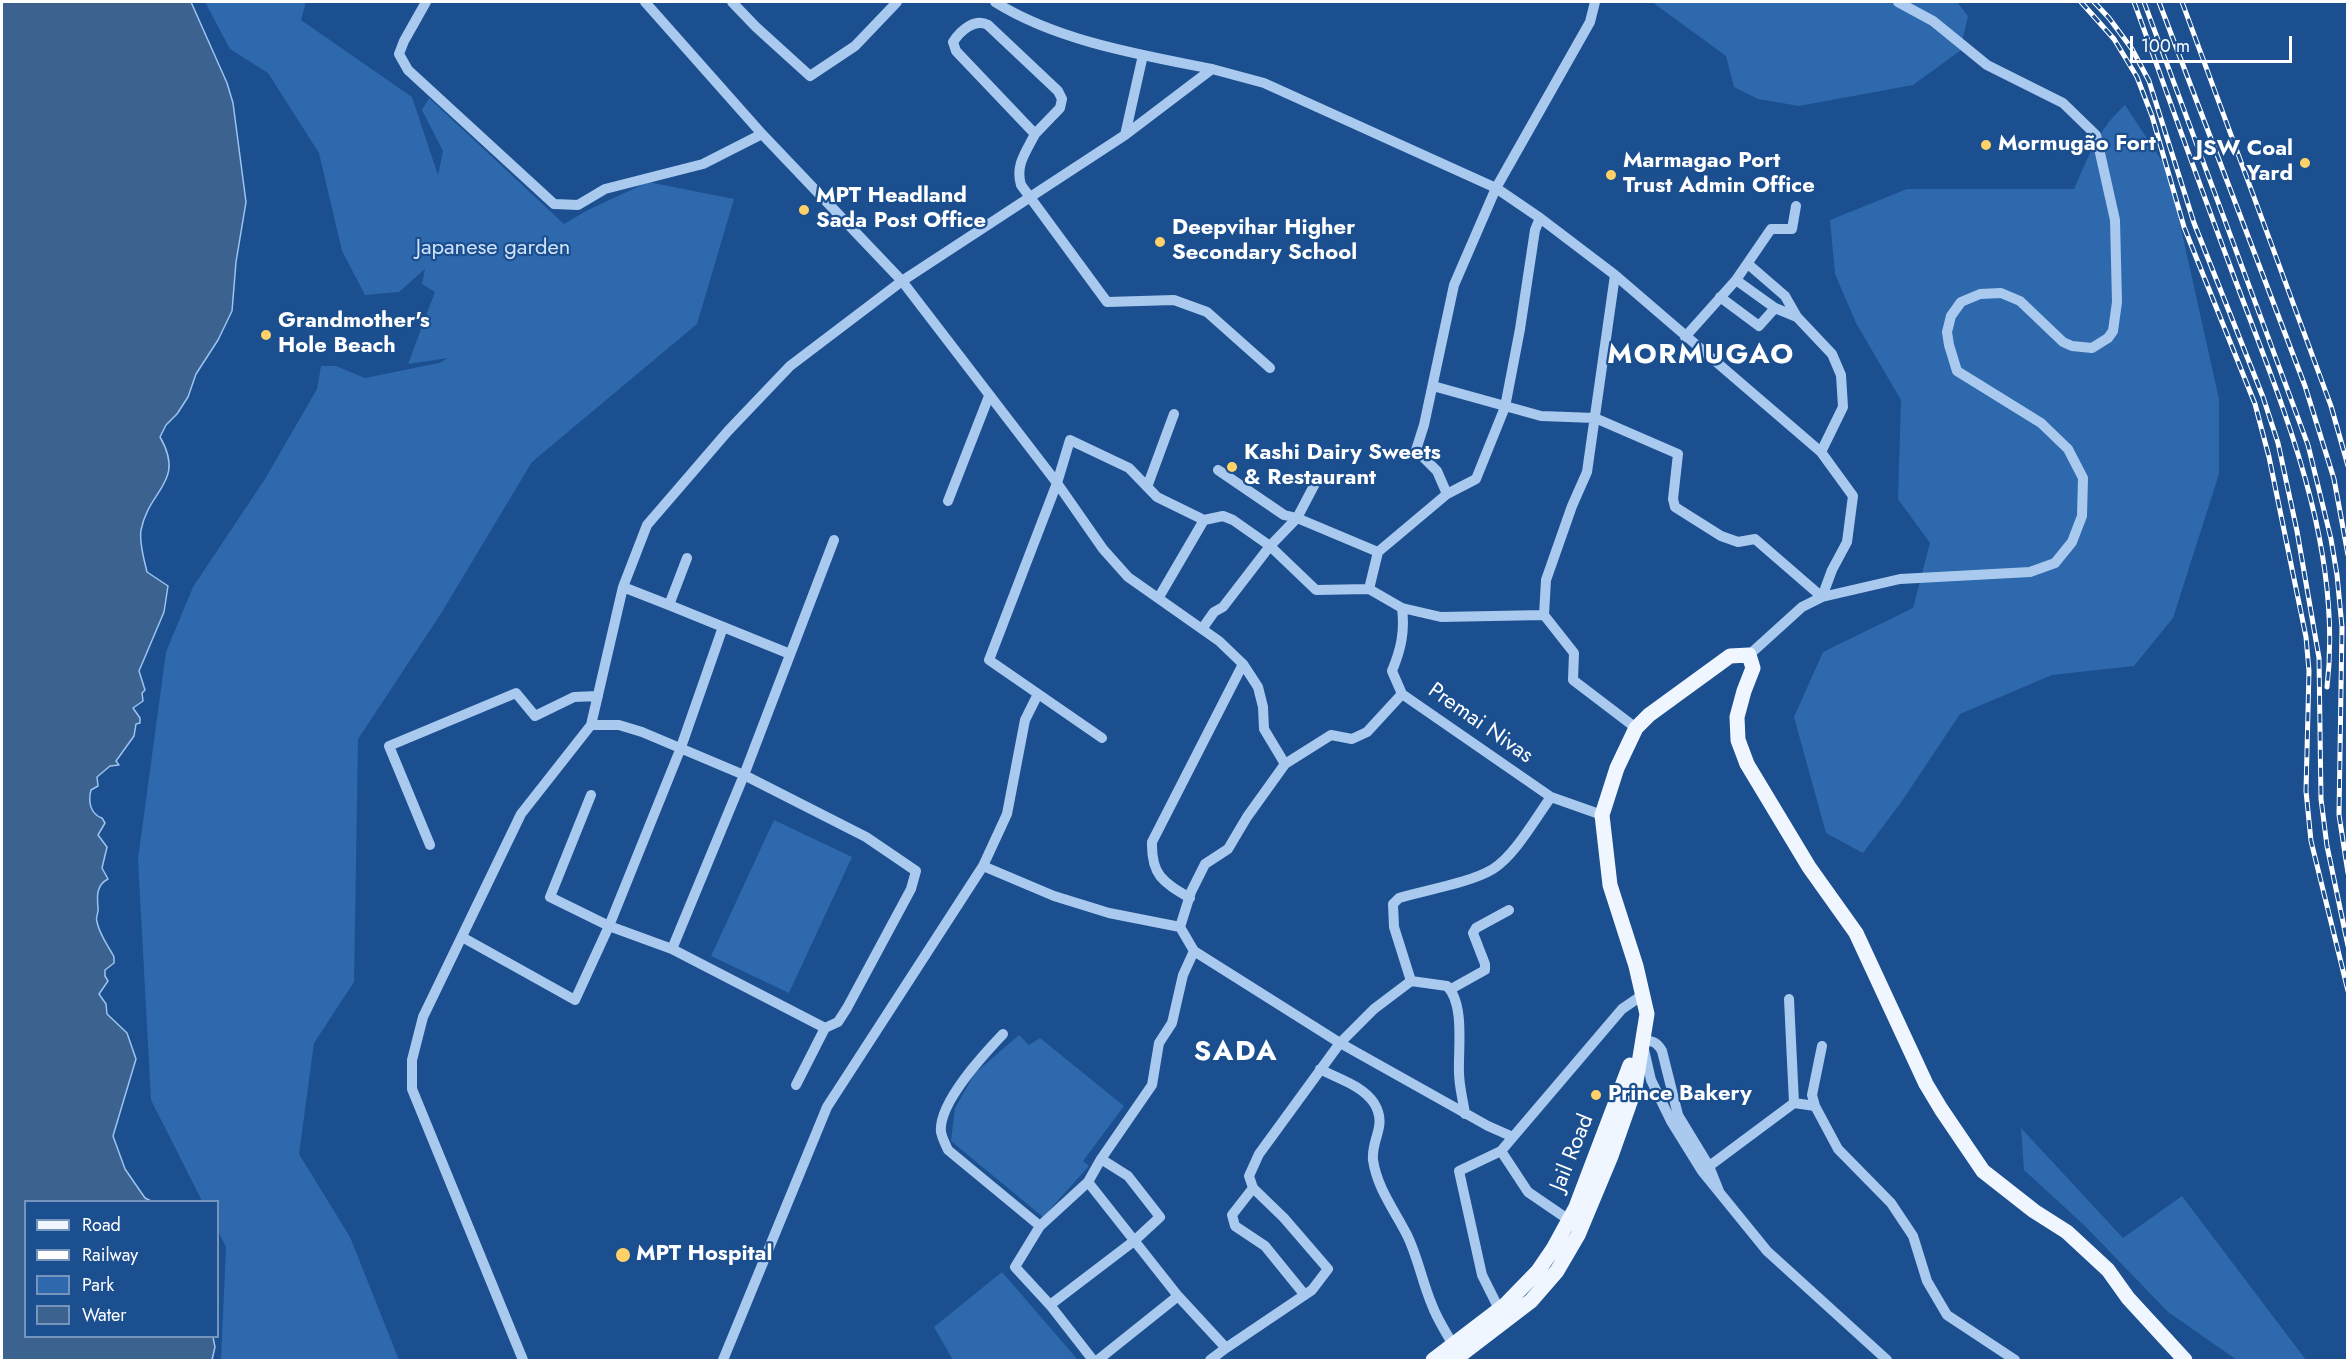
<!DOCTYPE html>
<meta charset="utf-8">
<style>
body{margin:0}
#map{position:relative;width:2349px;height:1362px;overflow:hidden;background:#1b4f8f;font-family:Jost,sans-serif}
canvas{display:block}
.frame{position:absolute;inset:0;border:3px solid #fff;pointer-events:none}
.legend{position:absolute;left:24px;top:1200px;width:195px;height:138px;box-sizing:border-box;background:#1b4f8f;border:2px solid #7695bc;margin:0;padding:8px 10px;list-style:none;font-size:18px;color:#fff}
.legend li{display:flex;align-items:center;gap:12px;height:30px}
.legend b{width:30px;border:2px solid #7695bc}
.scale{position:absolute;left:2130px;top:36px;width:162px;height:27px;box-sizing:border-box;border:3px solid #fff;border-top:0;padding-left:8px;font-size:18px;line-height:21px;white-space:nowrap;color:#fff;-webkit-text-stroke:4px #1b4f8f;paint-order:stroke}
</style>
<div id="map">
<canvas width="2349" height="1362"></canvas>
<div class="frame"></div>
<ul class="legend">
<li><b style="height:8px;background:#f0f6ff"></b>Road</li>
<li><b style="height:8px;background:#fff"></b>Railway</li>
<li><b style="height:16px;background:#2e69ad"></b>Park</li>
<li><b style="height:16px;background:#3c6290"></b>Water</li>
</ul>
<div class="scale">100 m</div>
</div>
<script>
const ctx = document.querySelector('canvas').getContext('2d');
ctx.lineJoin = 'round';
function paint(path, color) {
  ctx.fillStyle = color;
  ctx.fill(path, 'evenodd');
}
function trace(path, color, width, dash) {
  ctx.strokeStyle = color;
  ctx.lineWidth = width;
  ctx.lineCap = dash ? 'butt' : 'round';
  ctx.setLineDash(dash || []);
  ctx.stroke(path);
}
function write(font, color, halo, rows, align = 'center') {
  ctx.font = font + ' Jost,sans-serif';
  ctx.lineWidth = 4.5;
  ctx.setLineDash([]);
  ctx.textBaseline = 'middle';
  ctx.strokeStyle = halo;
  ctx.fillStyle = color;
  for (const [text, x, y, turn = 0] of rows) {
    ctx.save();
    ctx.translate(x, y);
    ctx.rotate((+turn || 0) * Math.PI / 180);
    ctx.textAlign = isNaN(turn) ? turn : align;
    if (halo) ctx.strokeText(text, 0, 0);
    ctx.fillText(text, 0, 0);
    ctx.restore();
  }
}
paint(new Path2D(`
 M205,2H306L301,20L412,97L438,175L443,151L422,110L429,98L564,224L588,210L648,182L734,199L697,324L532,462L442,612L358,739L354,982L314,1043L299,1154L350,1237L399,1360H221L226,1247L218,1231V1202L202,1201L151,1100L138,859L166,652L193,587L265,479L317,389L321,366H336L365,378L439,363L448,358L408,364L435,292L422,284L425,269L399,292L365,295L342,251L319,153L268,73L230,49Z
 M1652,2H1957L1968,16L1960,51L1913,85L1799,106L1758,99L1734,87L1726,56Z
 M2125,105L2168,170L2219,399V474L2173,618L2134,666L2052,675L1960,714L1902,801L1863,853L1826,833L1794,717L1823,652L1913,608L1930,543L1898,499L1901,400L1856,323L1835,274L1830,220L1907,189H2074C2088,157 2099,128 2125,105Z
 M774,820L852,857L789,993L711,956Z
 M1019,1035L1029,1045L1040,1038L1124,1106L1083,1161L1089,1166L1043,1217L951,1141L955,1108L975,1073Z
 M2021,1128L2123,1238L2182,1196L2306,1360H2237L2168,1312L2085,1226L2024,1170Z
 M1002,1272L1078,1360H953L934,1327Z`), '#2e69ad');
const water = new Path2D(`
 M2,2H191L227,83L233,103L246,202L236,262L232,311L218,340L196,374L188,397L177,414L166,425L160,437C186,482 149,489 141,530C139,543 144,559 147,572L168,586L164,612L139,671L145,690L142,693L143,701L133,708L140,718V723L136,724L134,736L116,761L119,765L110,766L97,777L98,786L91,790C88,801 90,814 102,818L105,823L98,835L107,847L102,868L108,879C96,885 97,897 98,908C99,913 95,917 97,922C100,936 108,945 114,957V963L105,970V976L108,981L99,994L106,1004L107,1014L127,1033L136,1059L113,1136L125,1169L145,1198L151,1201L26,1202V1336L213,1337L215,1347L212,1360H2Z`);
paint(water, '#3c6290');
trace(water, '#9cc4f0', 1.5);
trace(new Path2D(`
 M426,2L404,41L399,54L408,70L554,204L578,205L605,189L703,164L762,134
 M645,2L762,134L902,281L1057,483L1103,549L1128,577L1219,641L1243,664L1258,687L1263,707L1264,729L1285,764L1247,817L1228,849L1205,864L1191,892L1180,927L1194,951L1340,1043L1488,1126L1513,1137L1622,1009L1644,994
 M732,2L756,27L810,76L855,46L897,2
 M995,2C1057,41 1141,55 1212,69
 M1035,134L1060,108L1062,99L1058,91L988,25C975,18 961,30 953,42L956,51L1035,134C1026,152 1015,165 1021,185L1107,302L1174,300L1207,312L1270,368
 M1125,135L1143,55
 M1748,264L1785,296L1797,317L1832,354L1841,375L1843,407L1821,452
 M1615,275L1587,472L1572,506L1546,580L1544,615L1574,653L1573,680L1636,728
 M1736,280L1775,308L1797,317
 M1720,297L1759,326L1775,308
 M1685,337L1736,280L1771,229H1792L1796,206
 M1218,470L1284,515L1297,518L1378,552
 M1147,487L1174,414
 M1447,494L1437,471L1416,450L1424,425L1454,285L1496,188L1590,22L1595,2
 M948,501L989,396
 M623,587L669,605L687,558
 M1369,589L1378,552L1447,494L1476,479L1505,407L1520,329L1535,230L1540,218
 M1159,597L1204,520
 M669,605L790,654
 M1402,608C1405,632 1401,649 1392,671L1402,694
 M1202,629L1214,612L1223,607L1270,546L1297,518L1318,478
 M1749,655L1802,607L1822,597L1900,579L2030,572L2055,563L2072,542L2082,516L2083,478L2068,449L2041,423L1957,371L1949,345L1947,332L1951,316L1961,302L1980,294L2001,293L2020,301L2063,342L2072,346L2092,348L2108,338L2113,331L2117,302L2115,220L2096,135L2063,103L1987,65L1933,21L1898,2
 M1102,738L989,660L1057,483L1070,440L1129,468L1157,497L1204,520L1223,516L1233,520L1270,546L1316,590L1369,589L1402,608L1441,617L1544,615
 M1285,764L1331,735L1352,739L1367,732L1402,694L1551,797L1602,815
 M591,795L550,897L609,926L680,750L723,627
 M430,845L389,746L516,693L535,716L574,697L598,696
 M983,866L1054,896L1109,913L1180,927
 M1190,898C1163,882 1151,875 1152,842L1243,664
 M462,937L575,1000L609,926L672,949L825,1028L838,1022L847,1008L911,889L916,871L866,837L744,775L642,732L619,725H591
 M672,949L744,775L834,540
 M1411,981L1394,927L1393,904L1399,898C1425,890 1470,883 1493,869C1515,855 1535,819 1551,797
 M1451,989L1485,970V964L1473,933L1476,928L1509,910
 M1789,999L1794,1103
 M1003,1034C984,1054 938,1103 941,1132C942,1138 946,1145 948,1150L1040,1226L1015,1267L1050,1305L1093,1360
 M1320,1069C1338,1079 1362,1085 1374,1103C1388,1126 1371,1138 1373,1160C1377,1188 1395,1211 1407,1235C1418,1257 1422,1282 1432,1305C1437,1319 1446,1332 1453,1345
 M796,1085L825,1028
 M1815,1106L1812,1095L1822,1046
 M1501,1151L1528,1192L1569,1220
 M1704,1170L1794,1103L1815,1106L1838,1149L1891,1203L1913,1236L1927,1281L1947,1315L2015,1360
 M1088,1182L1178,1296L1226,1348
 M1253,1188L1232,1215L1235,1226L1265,1246L1304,1294
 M1719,1191L1709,1166L1678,1115L1662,1051C1657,1042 1652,1040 1642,1041L1651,1080L1671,1121L1702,1171L1767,1251L1887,1360
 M1040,1226L1088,1182L1101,1159L1152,1085L1159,1043L1172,1023L1183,975L1194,951
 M1050,1305L1134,1241L1160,1217L1128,1176L1101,1159
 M1499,1309L1482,1275L1459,1171L1501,1151L1513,1137
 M523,1360L412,1089V1060L423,1017L521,814L591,725L623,587L647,525L728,431L790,366L902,281L1125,135L1212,69L1264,83L1496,188L1540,218L1615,275L1821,452L1853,496L1847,542L1832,570L1822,597L1755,539L1738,542L1721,536L1675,507L1673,499L1678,454L1595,418L1541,416L1433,386
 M723,1360L827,1107L983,866L1007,814L1025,720L1038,694
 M1098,1360L1178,1296
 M1210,1360L1226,1348L1312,1290L1328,1269L1284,1218L1253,1188L1249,1176L1259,1154L1340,1043L1374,1009L1411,981L1447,986C1465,1004 1458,1049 1459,1072C1459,1086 1463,1100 1465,1114`), '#a9c9ee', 10);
trace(new Path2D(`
 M1433,1360L1505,1305L1538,1271L1553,1249L1576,1207L1630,1065
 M1454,1360L1531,1301L1557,1271L1578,1235L1611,1156L1635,1088L1647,1014L1636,966L1610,885L1602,815L1617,768L1636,728L1649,715L1730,656L1749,655L1753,668L1744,691L1737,717L1738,740L1747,764L1809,867L1856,933L1926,1084L1941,1109L1983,1171L2034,1211L2067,1232L2108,1270L2128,1298L2185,1360`), '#f0f6ff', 15);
const rail = new Path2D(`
 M2081,2L2114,39L2137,77L2152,116L2184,227L2255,404L2269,457L2306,637L2309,671L2306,791L2311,841L2348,991
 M2094,2L2109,18L2132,49L2149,81L2194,223L2263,397L2278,443L2297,531L2319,658L2321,799L2327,846L2348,946
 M2134,2C2166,90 2197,178 2230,266C2279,399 2344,541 2327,687
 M2144,2L2308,445L2331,539L2337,575L2342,627L2339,815L2348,873
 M2159,2L2305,386L2334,479L2348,555
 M2182,2L2331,406L2348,466`);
trace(rail, '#fff', 5);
trace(rail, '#1b4f8f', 3, [9]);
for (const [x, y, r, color] of [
 [1986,145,6,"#ffd166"],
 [2305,163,6,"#ffd166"],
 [1611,175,6,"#ffd166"],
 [804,210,6,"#ffd166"],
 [1160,242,6,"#ffd166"],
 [266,335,6,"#ffd166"],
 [1232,467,6,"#ffd166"],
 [1596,1095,6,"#ffd166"],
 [623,1255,8,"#ffd166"]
]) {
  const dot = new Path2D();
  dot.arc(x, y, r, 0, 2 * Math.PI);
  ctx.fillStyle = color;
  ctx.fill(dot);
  trace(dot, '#1b4f8f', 2);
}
write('bold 22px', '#fff', '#1b4f8f', [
 ["Mormugão Fort",1998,145],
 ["JSW Coal",2293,150,"right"],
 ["Yard",2293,175,"right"],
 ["Marmagao Port",1623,162],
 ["Trust Admin Office",1623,187],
 ["MPT Headland",816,197],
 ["Sada Post Office",816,222],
 ["Deepvihar Higher",1172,229],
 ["Secondary School",1172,254],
 ["Grandmother's",278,322],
 ["Hole Beach",278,347],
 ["Kashi Dairy Sweets",1244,454],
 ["& Restaurant",1244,479],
 ["Prince Bakery",1608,1095],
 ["MPT Hospital",636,1255]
], 'left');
write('22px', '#cfe3fa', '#1b4f8f', [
 ["Japanese garden",493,249]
]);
write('22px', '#fff', '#1b4f8f', [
 ["Premai Nivas",1480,724,35],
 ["Jail Road",1573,1153,-68]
]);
ctx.letterSpacing = '1.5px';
write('bold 28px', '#fff', '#1b4f8f', [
 ["MORMUGAO",1701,356],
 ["SADA",1236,1053]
]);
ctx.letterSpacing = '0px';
</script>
